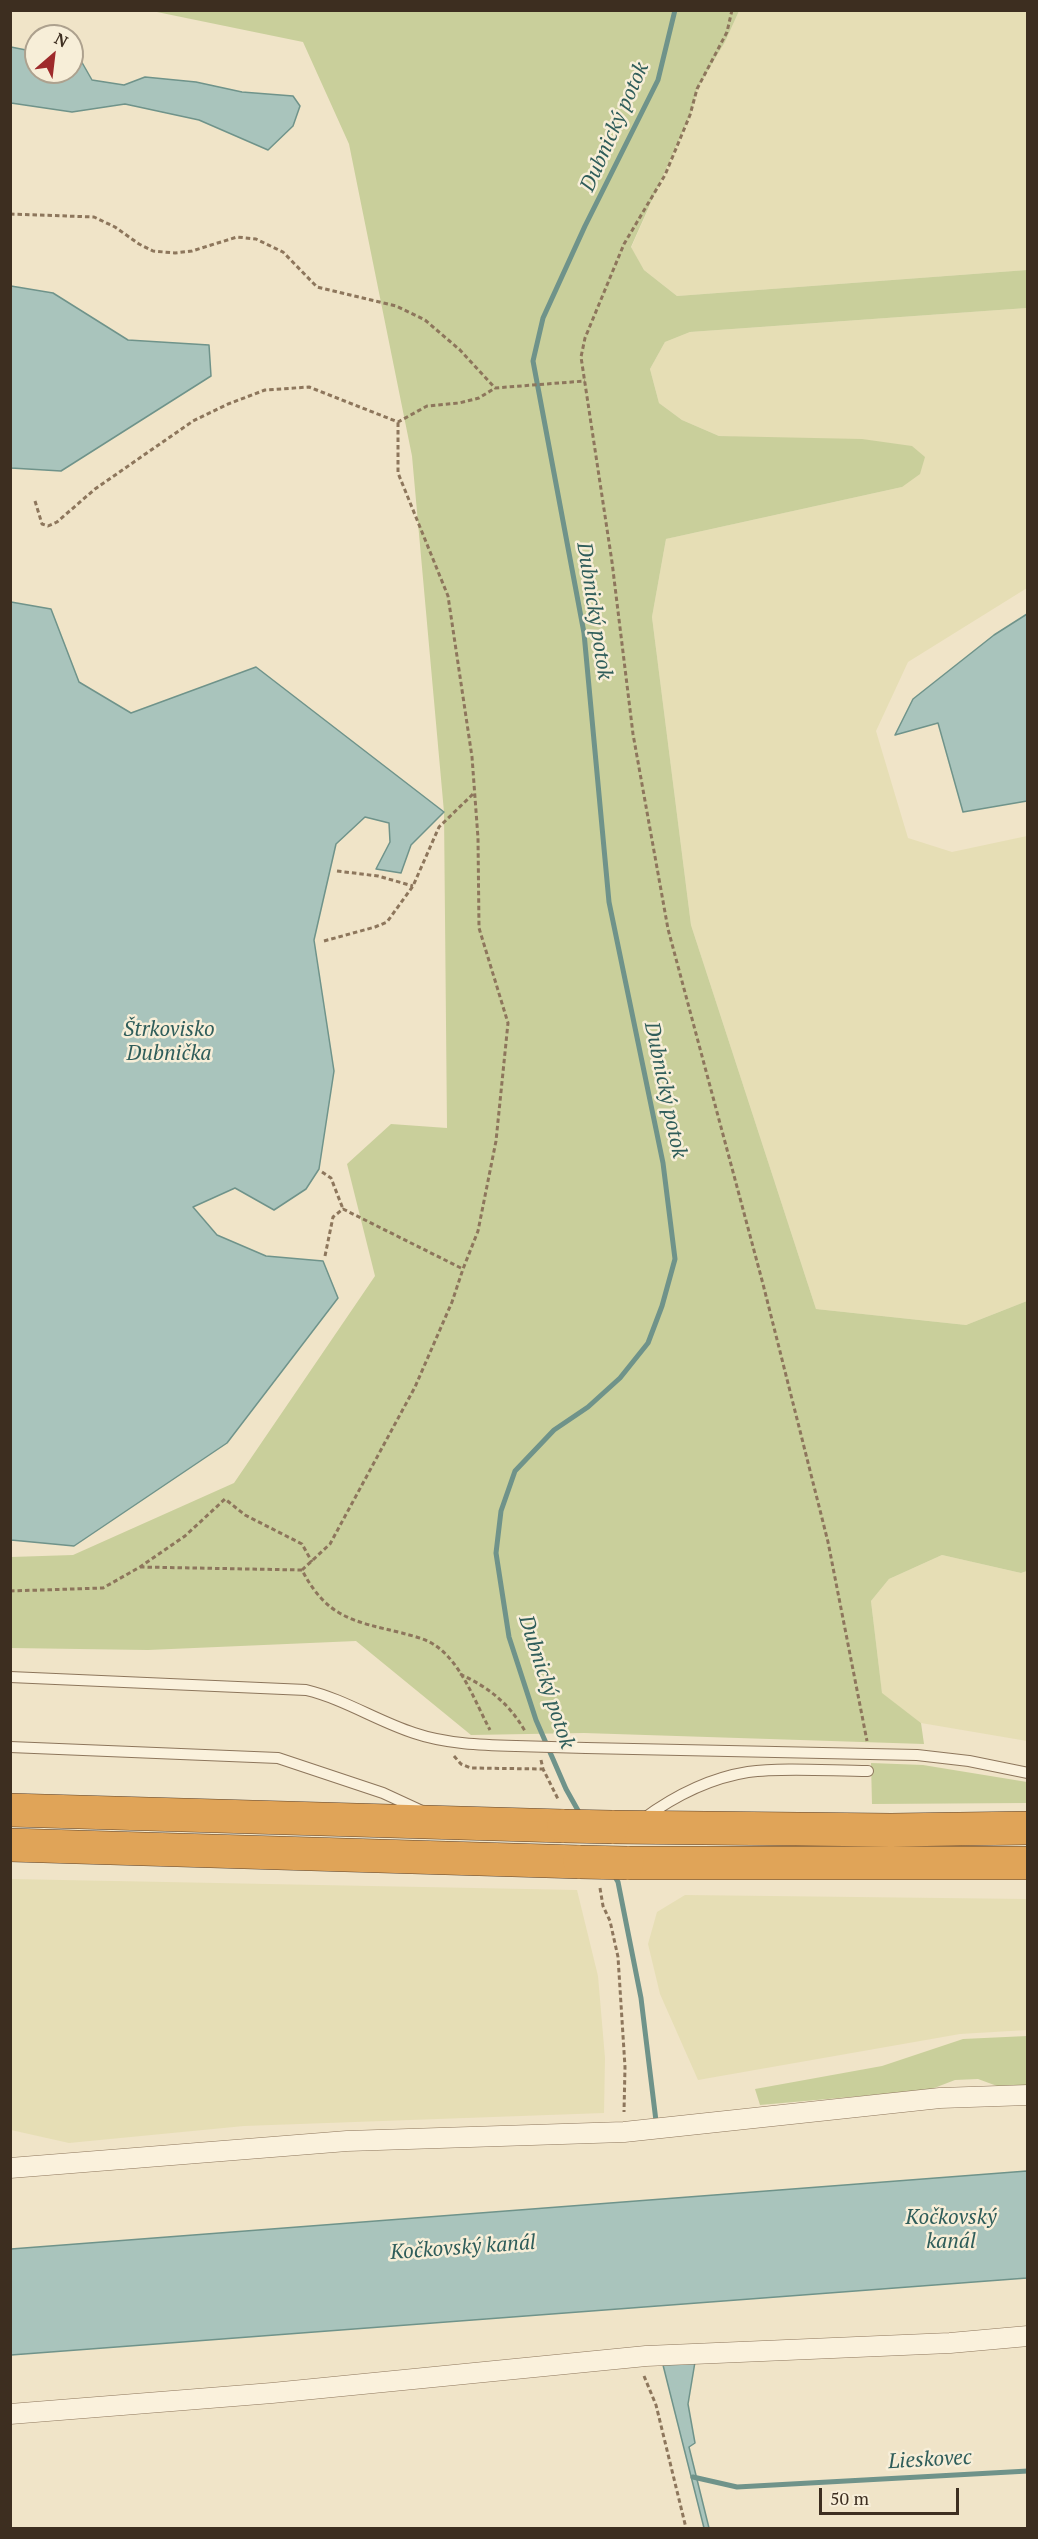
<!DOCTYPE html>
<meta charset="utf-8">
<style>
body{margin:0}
#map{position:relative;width:1038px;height:2539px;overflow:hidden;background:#f0e4c8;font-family:"PT Serif",serif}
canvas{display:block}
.frame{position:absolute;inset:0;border:12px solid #3d2e20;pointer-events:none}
.north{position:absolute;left:24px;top:24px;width:60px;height:60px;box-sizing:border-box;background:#f7eed8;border:2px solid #ada18e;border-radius:50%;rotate:28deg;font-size:16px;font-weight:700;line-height:24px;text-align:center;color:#3d2e20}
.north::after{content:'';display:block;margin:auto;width:21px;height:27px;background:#9e2a2b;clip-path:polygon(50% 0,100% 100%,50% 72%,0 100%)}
.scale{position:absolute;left:819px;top:2488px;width:140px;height:27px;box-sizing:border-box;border:3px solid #3d2e20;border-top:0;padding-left:8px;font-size:18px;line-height:21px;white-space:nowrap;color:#3d2e20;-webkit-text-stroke:4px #f7eed8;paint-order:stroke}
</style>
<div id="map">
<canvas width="1038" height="2539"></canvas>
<div class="frame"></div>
<div class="north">N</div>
<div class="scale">50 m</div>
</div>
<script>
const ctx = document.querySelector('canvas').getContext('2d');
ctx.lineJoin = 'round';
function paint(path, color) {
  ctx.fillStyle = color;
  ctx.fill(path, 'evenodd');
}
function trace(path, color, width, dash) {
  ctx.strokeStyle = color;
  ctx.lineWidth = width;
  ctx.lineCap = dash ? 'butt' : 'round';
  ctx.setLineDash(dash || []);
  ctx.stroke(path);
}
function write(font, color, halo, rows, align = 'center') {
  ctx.font = font + ' "PT Serif",serif';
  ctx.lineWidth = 5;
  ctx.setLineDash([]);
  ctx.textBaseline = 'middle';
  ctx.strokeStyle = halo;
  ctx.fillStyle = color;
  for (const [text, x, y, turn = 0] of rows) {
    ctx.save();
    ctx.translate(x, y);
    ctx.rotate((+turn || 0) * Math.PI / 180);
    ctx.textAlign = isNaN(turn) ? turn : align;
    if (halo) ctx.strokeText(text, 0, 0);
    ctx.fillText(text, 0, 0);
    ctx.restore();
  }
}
paint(new Path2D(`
 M739,11H1027V270L677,296L644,270L631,248L690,115L697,89L725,42Z
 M1027,308V588L908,662L876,731L908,838L952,852L1027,836V1301L966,1325L816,1309L691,925L652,617L666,539L902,487L771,439L719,436L682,420L659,403L650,369L665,342L690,332Z
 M942,1555L1021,1573L1027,1571V1741L921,1723L882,1694L871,1601L889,1579Z
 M11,1879L577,1890L598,1976L605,2058L604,2113L244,2126L69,2143L11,2130Z
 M685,1895L1027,1899V2030L960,2034L698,2080L660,1994L648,1944L657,1912Z`), '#e6deb5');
paint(new Path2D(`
 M152,11H739L725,42L697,89L690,115L631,247L644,270L677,296L1027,270V308L690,332L665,342L650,369L659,403L682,420L719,436L862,439L912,446L925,457L920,474L902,487L666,539L652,617L691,925L816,1309L966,1325L1027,1301V1571L1021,1573L942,1555L889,1579L871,1601L882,1693L921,1723L924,1744L584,1733L471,1735L356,1641L148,1650L11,1648V1557L73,1555L234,1483L375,1276L347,1164L391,1124L447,1128L444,812L412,456L349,144L303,42Z
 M871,1763L923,1765L1027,1782V1803L872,1804Z
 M1027,2036V2088L1008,2090L978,2079L955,2080L929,2090L760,2105L755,2089L882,2066L963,2039Z`), '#c9cf9b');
const water = new Path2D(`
 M11,47L36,52V72H72V58L80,59L92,80L124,85L145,77L196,82L242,92L293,96L300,106L293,126L268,150L199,120L125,104L72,112L11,103Z
 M11,286L53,293L128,340L209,345L211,376L61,471L11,468Z
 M11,602L51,609L79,682L131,713L256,667L444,812L411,845L401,873L376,869L390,842L389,823L365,817L336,844L314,940L334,1071L319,1169L306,1189L274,1210L235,1188L193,1207L217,1235L266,1256L323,1261L338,1298L227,1443L74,1546L11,1540Z
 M1027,614V801L963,812L938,723L895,735L913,699L994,635Z
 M1027,2171V2278L11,2355V2249Z
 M695,2362L688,2404L695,2443L689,2447L709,2528H704L663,2365Z`);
paint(water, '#a9c4bc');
trace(water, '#6f938a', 1.5);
trace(new Path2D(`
 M580,1814L566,1789L536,1720L509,1637L496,1553L501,1511L515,1471L554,1430L588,1407L620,1378L648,1343L662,1306L675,1259L663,1163L609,902L584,633L533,361L543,318L585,226L658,80L675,10
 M614,1875L618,1882L641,1998L656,2121
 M693,2477L737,2487L1028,2471`), '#6f938a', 5);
const lane = new Path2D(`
 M10,1677L306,1690C344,1699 377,1721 414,1733C446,1744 482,1745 516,1746
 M10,1747L278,1758L383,1793L422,1811
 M586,1748L917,1755L969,1761L1028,1773
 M643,1819C673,1797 710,1778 748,1772C783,1767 832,1771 868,1771`);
const street = new Path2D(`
 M10,2168L347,2141L624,2132L940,2098L1028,2095
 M10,2414L272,2393L646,2356L950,2343L1028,2336`);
const highway = new Path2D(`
 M10,1810L564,1826
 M612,1827L891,1830L1028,1828
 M10,1845L580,1862
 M627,1863H1028`);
trace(lane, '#8d765c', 12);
trace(street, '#8d765c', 21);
trace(highway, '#5b4430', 34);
trace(new Path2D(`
 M732,10L727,32L697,89L690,115L665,175L624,244L585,338L581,357L612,562L633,734L668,929L763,1284L828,1542L867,1741
 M10,214L94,217L115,227L139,244L153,251L175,253L192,251L237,237L256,239L283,252L317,287L396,306L425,320L460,350L495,388L585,381
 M35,501L42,524L48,526L57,522L95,489L193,421L228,404L265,390L309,387L398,422L427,406L459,403L479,398L495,388
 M337,871L378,876L413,886
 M324,941L375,927L387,922L413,886L439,827L474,793
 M322,1172L331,1178L343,1209
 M325,1256L333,1217L343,1209L463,1269
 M140,1567L302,1570C327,1618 353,1621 402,1633C413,1636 427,1639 436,1646C462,1664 475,1702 490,1730
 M302,1570L330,1544L415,1387L452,1302L463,1269L478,1231L496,1141L508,1023L479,928L478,838L472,757L448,596L398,473V422
 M10,1591L103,1588L140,1567L185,1536L225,1499L245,1515L302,1544L312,1562
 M460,1674C489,1688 508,1702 525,1731
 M454,1756L461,1764L471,1768L543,1769
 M541,1760L543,1769L559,1801
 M600,1888L603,1906L610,1921L618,1957L625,2067L624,2112
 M644,2376L656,2405L686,2528`), '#8d765c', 3, [4.5, 3]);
trace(lane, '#faf1dc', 10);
trace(street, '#faf1dc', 20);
trace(highway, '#e0a458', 33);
const laneBridge = new Path2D(`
 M516,1746L586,1748`);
const highwayBridge = new Path2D(`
 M564,1826L612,1827
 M580,1862L627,1863`);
trace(laneBridge, '#8d765c', 12, []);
trace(highwayBridge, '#5b4430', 34, []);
trace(laneBridge, '#faf1dc', 10);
trace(highwayBridge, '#e0a458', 33);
write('italic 21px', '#2f5d5a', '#f7eed8', [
 ["Dubnický potok",615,127,-66],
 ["Dubnický potok",594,611,81],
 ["Štrkovisko",169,1030],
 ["Dubnička",169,1054],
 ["Dubnický potok",665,1090,78],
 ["Dubnický potok",546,1682,72],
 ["Kočkovský",951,2218],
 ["kanál",951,2242],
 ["Kočkovský kanál",463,2248,-4],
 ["Lieskovec",930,2460,-3]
]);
</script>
